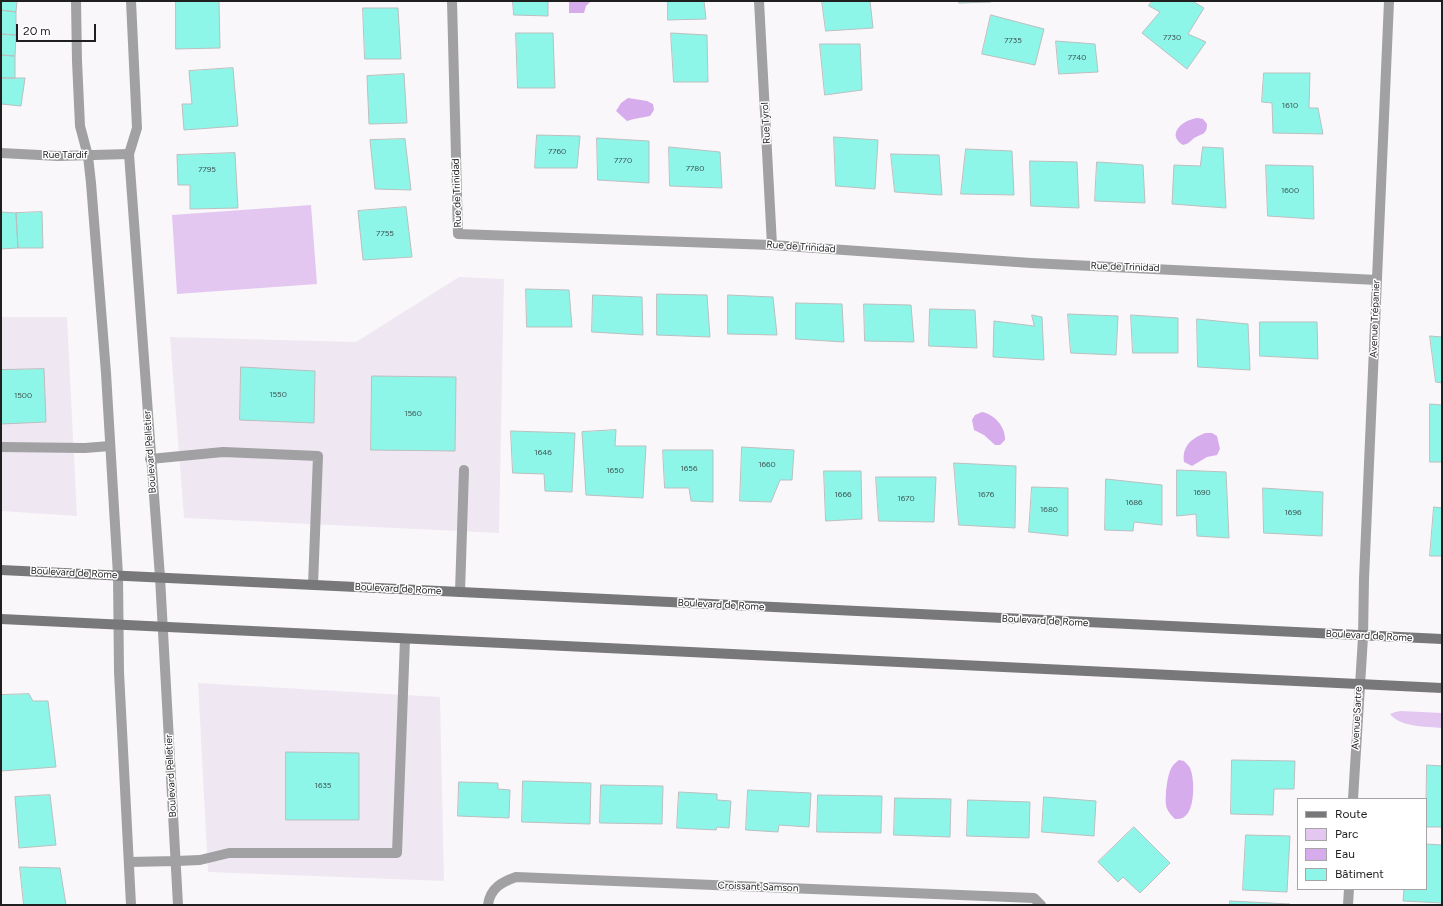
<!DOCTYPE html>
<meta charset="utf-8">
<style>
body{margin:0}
#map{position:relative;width:1443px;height:906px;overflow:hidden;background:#faf7fb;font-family:Figtree,sans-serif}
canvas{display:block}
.frame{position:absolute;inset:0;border:2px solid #201f20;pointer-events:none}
.legend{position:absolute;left:1297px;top:798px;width:130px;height:92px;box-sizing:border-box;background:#fff;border:1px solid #a6a5a6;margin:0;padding:5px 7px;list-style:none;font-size:12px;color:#201f20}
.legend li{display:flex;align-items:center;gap:8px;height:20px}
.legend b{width:20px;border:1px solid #a6a5a6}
.scale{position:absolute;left:16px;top:24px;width:80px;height:18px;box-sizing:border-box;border:2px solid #201f20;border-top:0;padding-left:5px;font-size:12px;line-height:14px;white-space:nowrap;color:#201f20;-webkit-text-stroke:3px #fff;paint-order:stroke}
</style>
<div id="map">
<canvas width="1443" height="906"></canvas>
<div class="frame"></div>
<ul class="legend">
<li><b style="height:5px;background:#787779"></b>Route</li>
<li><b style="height:11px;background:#e3c7f0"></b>Parc</li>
<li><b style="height:11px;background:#d7acec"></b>Eau</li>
<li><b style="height:11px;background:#8ef6e9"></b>Bâtiment</li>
</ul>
<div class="scale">20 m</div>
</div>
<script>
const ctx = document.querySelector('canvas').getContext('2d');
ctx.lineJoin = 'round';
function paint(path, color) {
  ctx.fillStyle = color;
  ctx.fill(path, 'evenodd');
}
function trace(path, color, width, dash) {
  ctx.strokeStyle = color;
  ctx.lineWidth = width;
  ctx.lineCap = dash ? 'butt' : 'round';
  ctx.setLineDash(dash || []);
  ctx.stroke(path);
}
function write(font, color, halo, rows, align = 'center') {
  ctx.font = font + ' Figtree,sans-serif';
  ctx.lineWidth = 3;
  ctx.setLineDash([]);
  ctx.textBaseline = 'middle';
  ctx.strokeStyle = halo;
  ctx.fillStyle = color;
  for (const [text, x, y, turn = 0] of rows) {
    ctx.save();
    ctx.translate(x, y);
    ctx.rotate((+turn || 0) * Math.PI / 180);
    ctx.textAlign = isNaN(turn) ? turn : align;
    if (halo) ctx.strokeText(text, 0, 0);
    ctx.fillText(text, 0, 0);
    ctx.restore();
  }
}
paint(new Path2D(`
 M459,277L504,279L499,533L184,518L170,337L356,342Z
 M1,317H67L77,516L1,511Z
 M198,683L440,697L444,881L208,872Z`), '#efe8f3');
paint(new Path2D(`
 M311,205L317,284L177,294L172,215Z
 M1401,711L1442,713V728C1426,726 1401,728 1390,714L1395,712Z`), '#e3c7f0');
paint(new Path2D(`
 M569,1H591L586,6L584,13H569Z
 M628,98L647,101L653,104L654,110L650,116L634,119L627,121L616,111L621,103Z
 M1198,118L1203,119L1207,124C1207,137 1199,133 1192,140C1188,143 1188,144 1183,145C1165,134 1184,119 1198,118Z
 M982,412C994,414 1006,427 1005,440L1000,445H995L984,435L974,430L972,420L975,415Z
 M1205,433H1212L1217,436L1220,449L1217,455L1207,457L1192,466L1184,462C1182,446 1191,439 1205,433Z
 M1179,760L1184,761C1186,763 1189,766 1190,768C1195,779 1195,811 1184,817C1181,819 1178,819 1175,819C1171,815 1167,811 1166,805C1165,797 1167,774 1172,767C1173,765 1176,762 1179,760Z`), '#d7acec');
const building = new Path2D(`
 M1,1H17L16,12L1,10Z
 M176,1H219L220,48L176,49Z
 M513,1H548V16L514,15Z
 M668,1H704L706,19L668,20Z
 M822,1H870L873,28L826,31Z
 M959,1H991V2L959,3Z
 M1152,1H1192L1204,8L1188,34L1206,42L1187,69L1142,33L1160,12L1149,6Z
 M363,8H398L401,59H365Z
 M1,10L16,12V35L1,34Z
 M991,15L1044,29L1035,65L982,54Z
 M516,33H553L555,88H518Z
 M671,33L707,35L708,82H674Z
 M1,34L16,35L15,56L1,55Z
 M1056,41L1095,44L1098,72L1059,74Z
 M820,44H860L862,90L825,95Z
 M1,55L15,56V78H1Z
 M233,68L238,126L184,130L182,104H192L189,71Z
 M1264,73H1310L1309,108H1318L1323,134L1273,133L1272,103L1262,102Z
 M404,74L407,123L369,124L367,76Z
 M1,78H25L21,106L1,104Z
 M537,135L580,136L577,168H535Z
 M834,137L878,140L875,189L836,186Z
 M597,138L649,141V183L598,180Z
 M405,139L411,190L375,189L370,140Z
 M669,147L720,152L722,188L670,186Z
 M1203,147L1223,148L1226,208L1172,204L1174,165L1200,166Z
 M966,149L1012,151L1014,195L961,194Z
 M235,153L238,208L190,209V185H178L177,155Z
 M891,154L939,155L942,195L895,192Z
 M1030,161L1077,162L1079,208L1031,206Z
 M1097,162L1143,165L1145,203L1095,201Z
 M1266,165L1313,166L1314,219L1268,216Z
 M406,207L412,257L363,260L358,211Z
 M1,212L16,213L18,248L1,249Z
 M42,212L43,248H18L16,213Z
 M526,289L569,290L572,327H527Z
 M657,294L707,295L710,337L657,335Z
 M593,295L642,297L643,335L592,332Z
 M728,295L773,297L777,335L728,334Z
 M796,303L842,304L844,342L796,339Z
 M864,304L911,305L914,342L865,341Z
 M930,309L975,310L977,348L929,346Z
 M1068,314L1118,316L1116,355L1071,353Z
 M1032,315L1042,317L1044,360L993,357L994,321L1034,326Z
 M1131,315L1178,318V353H1133Z
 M1197,319L1248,324L1250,370L1198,367Z
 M1260,322H1317L1318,359L1260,356Z
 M1430,336L1442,337V383L1436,382Z
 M241,367L315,371L314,423L240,420Z
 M44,369L46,422L1,424V370Z
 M372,376L456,377L455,451L371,450Z
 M1430,404L1442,405V462H1430Z
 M616,430L615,446H646L643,498L586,495L582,432Z
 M511,431L575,433L572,492L545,491L544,474L513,473Z
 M742,447L794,450L792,480H780L771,502L740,501Z
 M663,450H713V502L691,501L689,488H665Z
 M954,463L1016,466L1015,528L959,525Z
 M1177,470L1226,472L1229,538L1197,536L1196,514L1177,516Z
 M824,471H861L862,519L826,521Z
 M876,477H936L934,522L879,521Z
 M1106,479L1162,485V525L1134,522L1133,531L1105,530Z
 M1032,487L1068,488V536L1029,532Z
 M1263,488L1323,492L1322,536L1264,533Z
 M1434,507L1442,508V556H1430Z
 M29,694L33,701H48L56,767L1,771V695Z
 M286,752L359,753V820H286Z
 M1232,760L1295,761L1294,789H1274L1273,815L1231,814Z
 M1427,765L1442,766V827H1426Z
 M523,781L591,783L590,824L522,822Z
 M459,782L498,783V789L510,790L509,818L458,816Z
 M601,785L663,786L662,824L600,823Z
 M748,790L811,793L809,827L779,825L778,832L746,830Z
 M679,792L717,794V800L731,801L729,828L717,827L716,830L677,828Z
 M50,795L56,845L19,848L15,797Z
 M818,795L882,796L881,833L817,832Z
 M1044,797L1096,801L1094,836L1042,832Z
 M895,798L951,799L950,837L894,835Z
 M968,800L1030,802L1029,838L967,836Z
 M1134,827L1170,863L1140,893L1123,877L1118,882L1098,862Z
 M1246,835L1290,836L1287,892L1243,890Z
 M1426,844L1442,845V903L1403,901L1404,889H1426Z
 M20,867L60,868L66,905H24Z
 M1230,901L1290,904V905H1230Z`);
paint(building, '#8ef6e9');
trace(building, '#babfbf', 1);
trace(new Path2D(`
 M1,447L85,448L110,446
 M150,459L223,452L318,456L313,585
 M460,592L464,470
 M176,861L200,860L229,853H397L405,639`), '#a1a0a2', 10);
trace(new Path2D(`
 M452,1L458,234L772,245L1031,263L1377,280
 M759,1L772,245
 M1,153L58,156L129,154
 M1353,799L1363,637L1364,579L1389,1
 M488,905C490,888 502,882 516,877L1034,898L1041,905
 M1348,905L1349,889`), '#a1a0a2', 10);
trace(new Path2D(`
 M76,1L77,61L80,126L88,156L91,183L106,373L118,575L119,672L131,905
 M131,1L137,128L129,154L160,577L178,905
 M129,862L176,861`), '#a1a0a2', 10);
trace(new Path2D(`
 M1,570L1442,639
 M1,619L1442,688`), '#787779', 10);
write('8px', '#3c5552', null, [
 ["7730",1172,38],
 ["7735",1013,41],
 ["7740",1077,58],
 ["1610",1290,106],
 ["7760",557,152],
 ["7770",623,161],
 ["7780",695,169],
 ["7795",207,170],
 ["1600",1290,191],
 ["7755",385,234],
 ["1550",278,395],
 ["1500",23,396],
 ["1560",413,414],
 ["1646",543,453],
 ["1660",767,465],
 ["1656",689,469],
 ["1650",615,471],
 ["1690",1202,493],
 ["1666",843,495],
 ["1676",986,495],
 ["1670",906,499],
 ["1686",1134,503],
 ["1680",1049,510],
 ["1696",1293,513],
 ["1635",323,786]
]);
write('10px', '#201f20', '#fff', [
 ["Rue Tyrol",766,123,-93],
 ["Rue Tardif",65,155],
 ["Rue de Trinidad",457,193,-92],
 ["Rue de Trinidad",801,247,4],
 ["Rue de Trinidad",1125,267,2],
 ["Avenue Trépanier",1375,319,-88],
 ["Boulevard Pelletier",150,452,-94],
 ["Boulevard de Rome",74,573,3],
 ["Boulevard de Rome",398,589,3],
 ["Boulevard de Rome",721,605,3],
 ["Boulevard de Rome",1045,621,3],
 ["Boulevard de Rome",1369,636,3],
 ["Avenue Sartre",1357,718,-87],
 ["Boulevard Pelletier",171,776,-93],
 ["Croissant Samson",758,887,2]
]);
</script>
